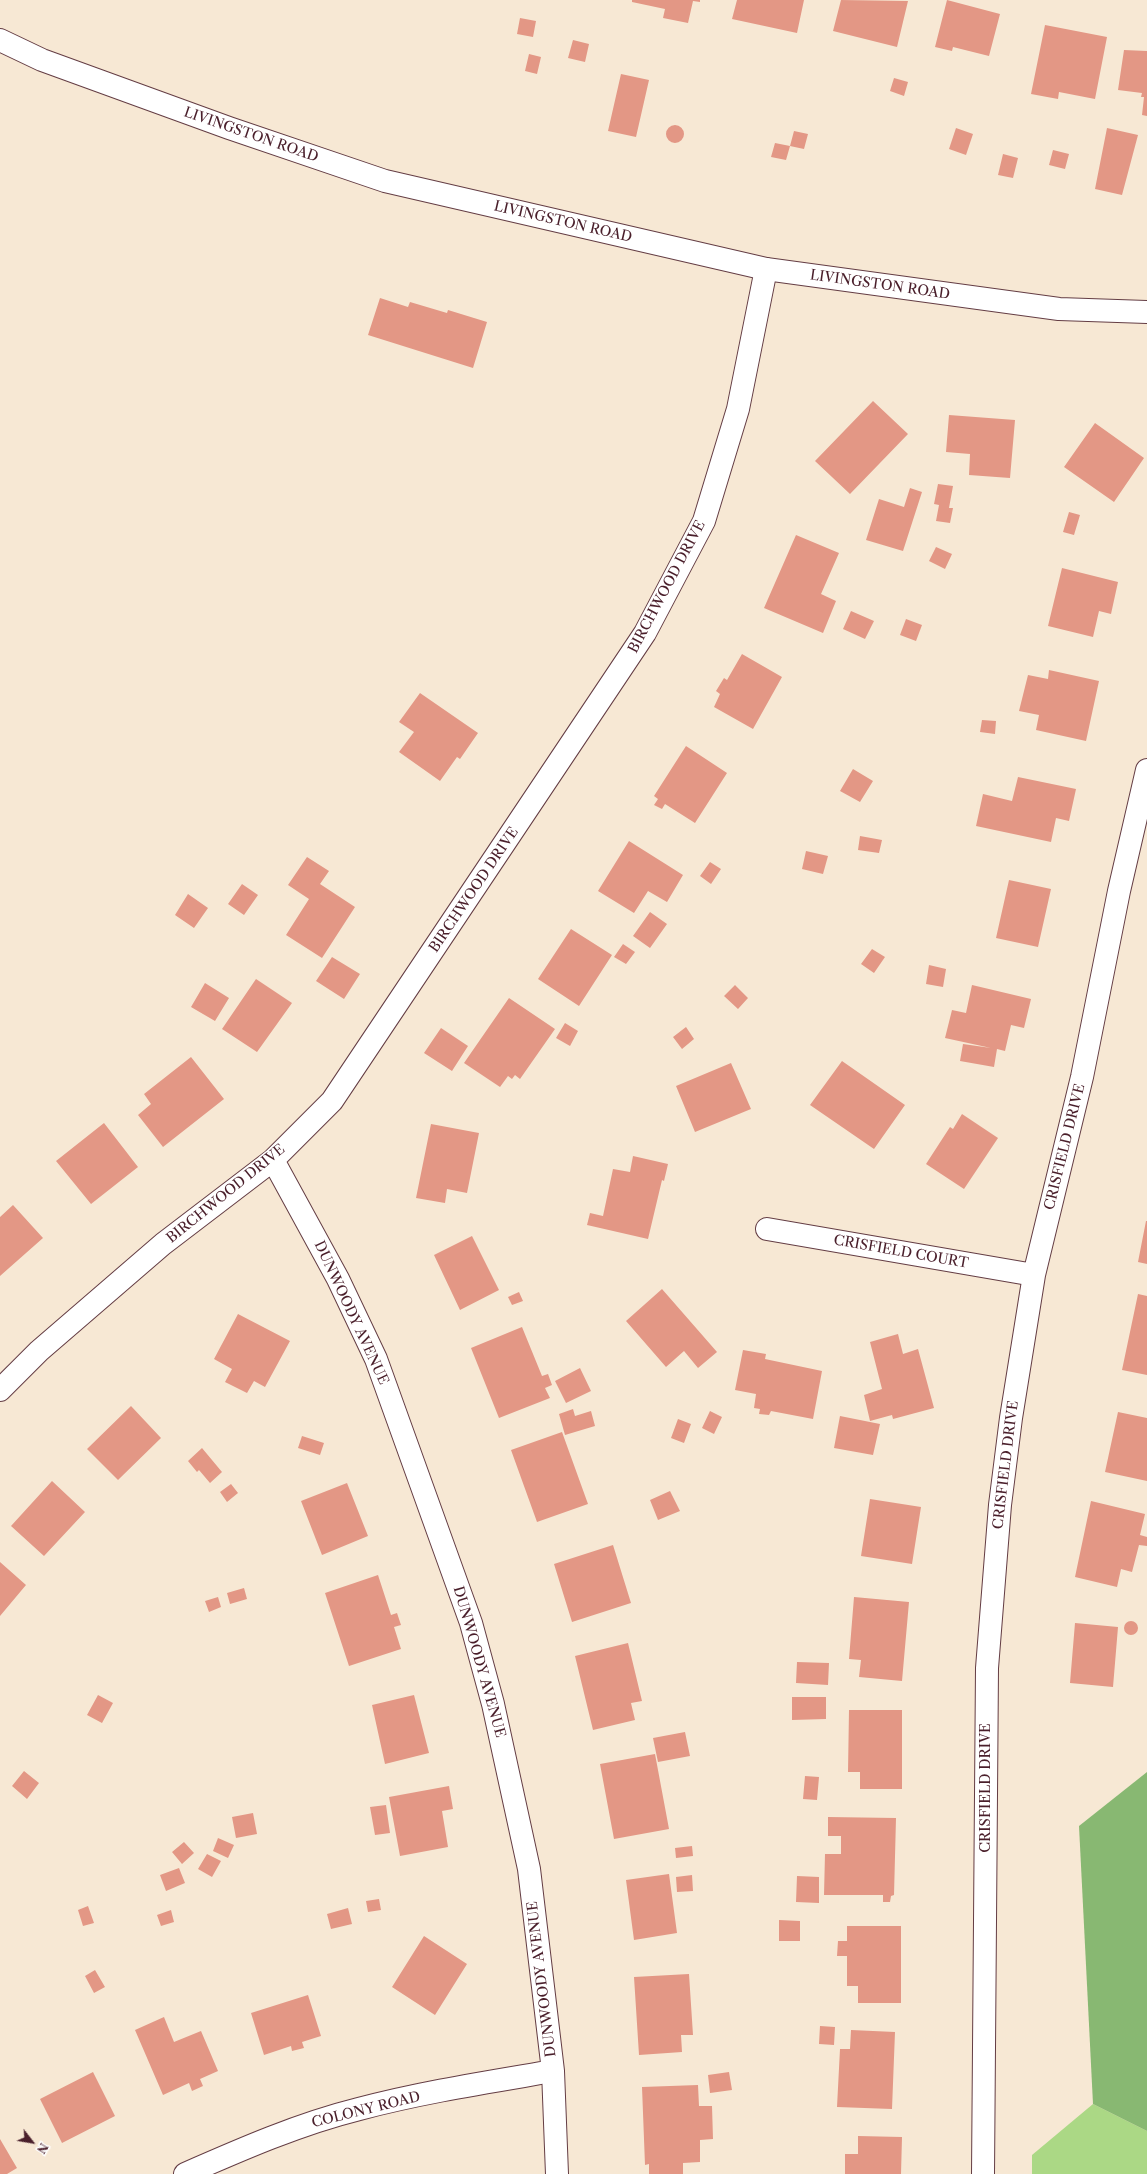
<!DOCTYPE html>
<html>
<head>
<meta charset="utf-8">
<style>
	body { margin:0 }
	#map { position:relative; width:1147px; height:2174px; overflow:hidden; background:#f7e8d4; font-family:"Libre Caslon Text",serif }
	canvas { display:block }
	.north { position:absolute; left:12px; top:2122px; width:40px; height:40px; -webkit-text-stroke:3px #fff; paint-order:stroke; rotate:121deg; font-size:11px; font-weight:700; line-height:16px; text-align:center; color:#4a1f2b }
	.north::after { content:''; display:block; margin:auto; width:14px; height:18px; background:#4a1f2b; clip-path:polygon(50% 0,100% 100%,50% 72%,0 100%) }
</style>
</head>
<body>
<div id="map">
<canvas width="1147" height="2174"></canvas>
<div class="north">N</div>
</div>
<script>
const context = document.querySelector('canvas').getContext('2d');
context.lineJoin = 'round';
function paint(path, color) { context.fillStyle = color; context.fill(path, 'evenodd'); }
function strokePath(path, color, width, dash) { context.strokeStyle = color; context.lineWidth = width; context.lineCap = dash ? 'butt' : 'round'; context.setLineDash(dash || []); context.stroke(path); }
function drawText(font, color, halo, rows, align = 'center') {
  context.font = font + ' "Libre Caslon Text",serif'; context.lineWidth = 3; context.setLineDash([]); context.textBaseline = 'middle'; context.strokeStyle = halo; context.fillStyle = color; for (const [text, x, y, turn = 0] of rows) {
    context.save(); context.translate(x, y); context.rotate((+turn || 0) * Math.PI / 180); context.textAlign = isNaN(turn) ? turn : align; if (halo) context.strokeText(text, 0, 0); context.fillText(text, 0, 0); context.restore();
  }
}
const green = new Path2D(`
	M1093,2104L1147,2131V2174H1032V2155Z`);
const forest = new Path2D(`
	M1147,1772V2131L1093,2104L1079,1826Z`);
const building = new Path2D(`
	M632,0H700V2L693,1L688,23L663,18L665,9L632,2Z
	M737,0H804L797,33L732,19Z
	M841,0L908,1L897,47L833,31Z
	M947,0L1000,14L989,56L953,47L952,51L935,47Z
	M520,18L536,21L533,37L517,34Z
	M1045,25L1107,37L1095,99L1059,92L1058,99L1031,94Z
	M573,40L589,44L585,62L568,58Z
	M1124,50L1147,51V116L1142,115L1144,97H1141L1142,93L1118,90Z
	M529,54L541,57L537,74L525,71Z
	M621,74L649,80L636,137L608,131Z
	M894,78L908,82L904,96L890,91Z
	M666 134a9 9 0 1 1 18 0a9 9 0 1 1-18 0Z
	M956,128L973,134L966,155L949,149Z
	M1107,128L1138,135L1122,195L1095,189Z
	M794,131L808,134L804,149L790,146Z
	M775,143L790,146L786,160L771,157Z
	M1053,150L1069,154L1065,169L1049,165Z
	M1003,154L1018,158L1013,178L998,175Z
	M380,298L408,307L410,302L447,313L448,310L487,322L473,368L368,335Z
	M873,401L908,434L850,494L815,461Z
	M949,415L1015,420L1010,478L969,475L970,454L946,452Z
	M1095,423L1144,458L1114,502L1064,467Z
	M938,484L953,486L949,508H953L950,523L936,521L939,505L934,504Z
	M910,488L922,492L903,551L866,540L879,499L904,507Z
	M1069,512L1080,515L1074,535L1063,532Z
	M796,535L839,553L821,594L836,601L823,633L764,608Z
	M936,547L952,554L945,569L929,561Z
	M1062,568L1118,582L1111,614L1099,611L1093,637L1048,626Z
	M851,611L874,621L865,639L843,629Z
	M906,619L922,625L916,641L900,635Z
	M742,654L782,677L753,729L714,707L720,694L716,691L724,678L727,680Z
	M1049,670L1099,681L1086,741L1036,730L1039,715L1019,711L1028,675L1048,679Z
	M420,693L478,733L460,759L457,757L440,781L399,752L414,732L399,722Z
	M982,720L996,721L995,734L980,732Z
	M686,746L727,773L695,823L665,804L662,809L654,805L658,799L654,796Z
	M853,769L873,781L860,802L840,791Z
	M1018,777L1076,789L1069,821L1056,818L1051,842L976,826L983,794L1012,801Z
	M860,836L882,840L879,853L858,850Z
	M629,841L683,875L667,902L648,891L634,913L598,891Z
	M806,851L828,856L823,874L802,869Z
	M307,857L329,871L320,884L355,907L322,958L286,935L309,899L288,885Z
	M710,862L721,869L711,884L700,876Z
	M1009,880L1051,889L1038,947L996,938Z
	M242,884L258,895L244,915L228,904Z
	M188,894L208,908L194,928L175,915Z
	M650,912L667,924L650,948L633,936Z
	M571,929L612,955L579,1006L538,979Z
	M623,944L635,952L626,964L614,957Z
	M872,949L885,957L874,973L861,964Z
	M332,957L360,974L344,999L316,981Z
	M929,965L946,969L943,987L926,984Z
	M256,979L292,1003L257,1052L222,1029Z
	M205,983L229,998L215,1021L191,1007Z
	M735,985L748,998L738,1009L724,996Z
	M972,985L1031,999L1024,1028L1011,1025L1005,1051L997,1049L994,1067L960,1061L963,1044L991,1048L945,1038L952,1010L966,1013Z
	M509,998L555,1029L520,1079L515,1075L512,1079L508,1076L500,1087L464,1063Z
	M565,1023L578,1031L570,1046L556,1038Z
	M686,1027L694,1039L682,1049L673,1037Z
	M441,1028L468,1046L452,1071L424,1053Z
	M191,1057L224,1099L163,1147L138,1115L151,1104L144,1094Z
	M842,1061L905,1105L874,1149L810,1105Z
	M731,1063L751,1109L695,1132L676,1086Z
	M962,1114L998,1138L964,1189L926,1164L950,1127L953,1129Z
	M104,1123L138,1167L91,1204L56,1161Z
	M431,1124L479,1133L467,1193L447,1189L445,1203L416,1198Z
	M633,1156L668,1164L664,1181L662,1180L648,1239L587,1225L590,1213L603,1216L613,1169L630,1172Z
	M13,1205L43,1238L0,1276V1217Z
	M1146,1221H1147V1264L1138,1262Z
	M472,1236L499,1290L460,1310L434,1255Z
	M662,1289L717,1352L698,1368L684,1351L666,1367L626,1321Z
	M519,1292L523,1301L512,1305L508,1297Z
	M1138,1294L1147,1296V1375L1122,1370Z
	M238,1314L290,1341L265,1387L254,1381L247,1393L225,1382L232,1369L214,1359Z
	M522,1327L542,1376L548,1374L552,1385L545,1388L550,1398L499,1418L471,1348Z
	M898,1334L903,1354L918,1349L934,1408L893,1419L892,1415L870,1421L864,1395L882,1389L870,1342Z
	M743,1350L766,1354L765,1359L822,1371L813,1419L771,1411L769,1415L759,1414L760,1409L754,1408L756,1394L735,1390Z
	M580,1368L591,1391L566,1403L555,1381Z
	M131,1406L161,1438L118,1480L87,1449Z
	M573,1409L575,1416L591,1411L595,1426L565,1435L559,1414Z
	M710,1411L722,1417L714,1434L702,1428Z
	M1118,1412L1147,1418V1481L1105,1472Z
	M840,1416L880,1424L873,1455L834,1448Z
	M678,1419L691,1424L684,1443L671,1438Z
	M562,1432L588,1504L537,1522L511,1450Z
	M302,1436L324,1443L320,1455L298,1448Z
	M202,1448L222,1472L210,1483L199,1470L197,1472L188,1461Z
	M52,1481L85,1512L44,1556L11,1526Z
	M347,1483L368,1536L322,1555L301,1501Z
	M231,1484L238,1493L227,1502L220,1492Z
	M670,1491L680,1511L658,1520L650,1500Z
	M870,1499L921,1507L912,1564L861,1556Z
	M1091,1501L1145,1514L1140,1535L1147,1537V1546L1139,1545L1132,1572L1121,1569L1117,1587L1075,1577Z
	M613,1545L631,1603L572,1622L554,1564Z
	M0,1562L26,1585L0,1616Z
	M378,1575L391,1615L397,1613L401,1625L394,1627L401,1649L349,1666L325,1593Z
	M244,1588L247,1599L230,1604L227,1593Z
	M218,1597L221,1607L209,1612L205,1601Z
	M854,1597L909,1602L902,1681L859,1677L861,1660L849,1659Z
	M1124 1628a7 7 0 1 1 14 0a7 7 0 1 1-14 0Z
	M1075,1623L1118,1627L1113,1687L1070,1683Z
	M628,1643L642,1701L631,1703L635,1720L593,1730L575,1656Z
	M797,1662L829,1663L828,1685L796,1683Z
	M98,1695L113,1703L102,1723L87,1715Z
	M414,1695L429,1753L385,1764L372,1705Z
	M792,1697H826V1719L792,1720Z
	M849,1710H902V1789H860V1772H848Z
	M685,1732L690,1756L658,1762L653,1738Z
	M655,1754L669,1829L614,1839L600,1764Z
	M24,1771L39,1783L27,1799L12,1786Z
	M805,1776L819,1777L817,1800L803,1799Z
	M449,1786L453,1809L442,1811L448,1847L400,1856L389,1797Z
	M386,1805L390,1833L375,1835L370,1807Z
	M253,1813L257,1834L236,1838L232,1817Z
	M828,1817L896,1818L894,1895L891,1896L890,1902H883V1895H824L825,1854H841V1836H828Z
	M218,1838L234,1845L228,1858L213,1851Z
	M184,1842L194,1853L182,1864L172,1852Z
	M692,1846L693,1856L676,1858L675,1848Z
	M207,1854L221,1861L212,1877L198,1869Z
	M179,1868L185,1883L166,1891L160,1875Z
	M669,1874L677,1933L634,1940L626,1880Z
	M692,1875L693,1891L677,1892L676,1877Z
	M797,1876L819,1877V1903L796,1902Z
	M379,1899L381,1910L368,1912L366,1901Z
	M88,1906L94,1923L83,1926L78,1910Z
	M348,1908L352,1924L331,1929L327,1914Z
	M171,1910L174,1922L161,1926L157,1915Z
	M779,1920L800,1921V1941H779Z
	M847,1926H901V2003H858V1986H847V1956H837L838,1941H847Z
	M424,1936L467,1964L435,2015L392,1987Z
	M95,1970L105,1987L94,1993L85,1976Z
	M689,1974L693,2035H681L682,2052L639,2055L634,1977Z
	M308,1995L321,2036L302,2042L304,2048L292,2051L291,2046L264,2055L251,2013Z
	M164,2017L174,2042L201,2031L218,2071L200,2079L203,2086L192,2091L189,2083L163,2095L135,2030Z
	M820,2026L835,2027L834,2045L819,2044Z
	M851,2030L895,2032L892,2109L837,2107L840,2049H850Z
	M93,2072L115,2116L62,2143L40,2099Z
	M729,2072L732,2090L710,2093L708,2075Z
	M698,2085L699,2106H712L713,2139L700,2140V2162L683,2163V2174H649V2164L645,2165L642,2087Z
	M858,2136L902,2137L901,2174H845V2154H858Z
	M0,2139L17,2168L7,2174H0Z`);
const minor = new Path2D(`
	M273,1160L338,1279L376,1359L471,1623L493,1704L529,1869L553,2071L557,2174
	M767,1229L1034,1275
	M0,1390L39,1351L163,1244L273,1160L332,1101L645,633L704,521L738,409L766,269
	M185,2174C242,2149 299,2124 359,2109C423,2092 489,2082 553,2071
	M983,2174L987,1668L1000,1505L1011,1418L1034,1275L1082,1077L1119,891L1147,770`);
const secondary = new Path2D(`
	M0,40L42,60L229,128L385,181L766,269L1059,309L1147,312`);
const streetNames = [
	["LIVINGSTON ROAD",251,135,19],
	["LIVINGSTON ROAD",563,222,13],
	["LIVINGSTON ROAD",880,285,8],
	["BIRCHWOOD DRIVE",667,587,-62],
	["BIRCHWOOD DRIVE",474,890,-56],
	["CRISFIELD DRIVE",1065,1147,-76],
	["BIRCHWOOD DRIVE",226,1194,-39],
	["CRISFIELD COURT",901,1252,10],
	["DUNWOODY AVENUE",351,1313,65],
	["CRISFIELD DRIVE",1006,1465,-83],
	["DUNWOODY AVENUE",479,1662,74],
	["CRISFIELD DRIVE",986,1788,-90],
	["DUNWOODY AVENUE",542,1979,-97],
	["COLONY ROAD",366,2110,-14]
];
paint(green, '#abd885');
paint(forest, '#88b872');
paint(building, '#e39785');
strokePath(minor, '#643d44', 24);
strokePath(secondary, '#643d44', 24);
strokePath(minor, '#fff', 22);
strokePath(secondary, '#fff', 22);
drawText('14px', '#4a1f2b', '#fff', streetNames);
</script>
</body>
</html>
